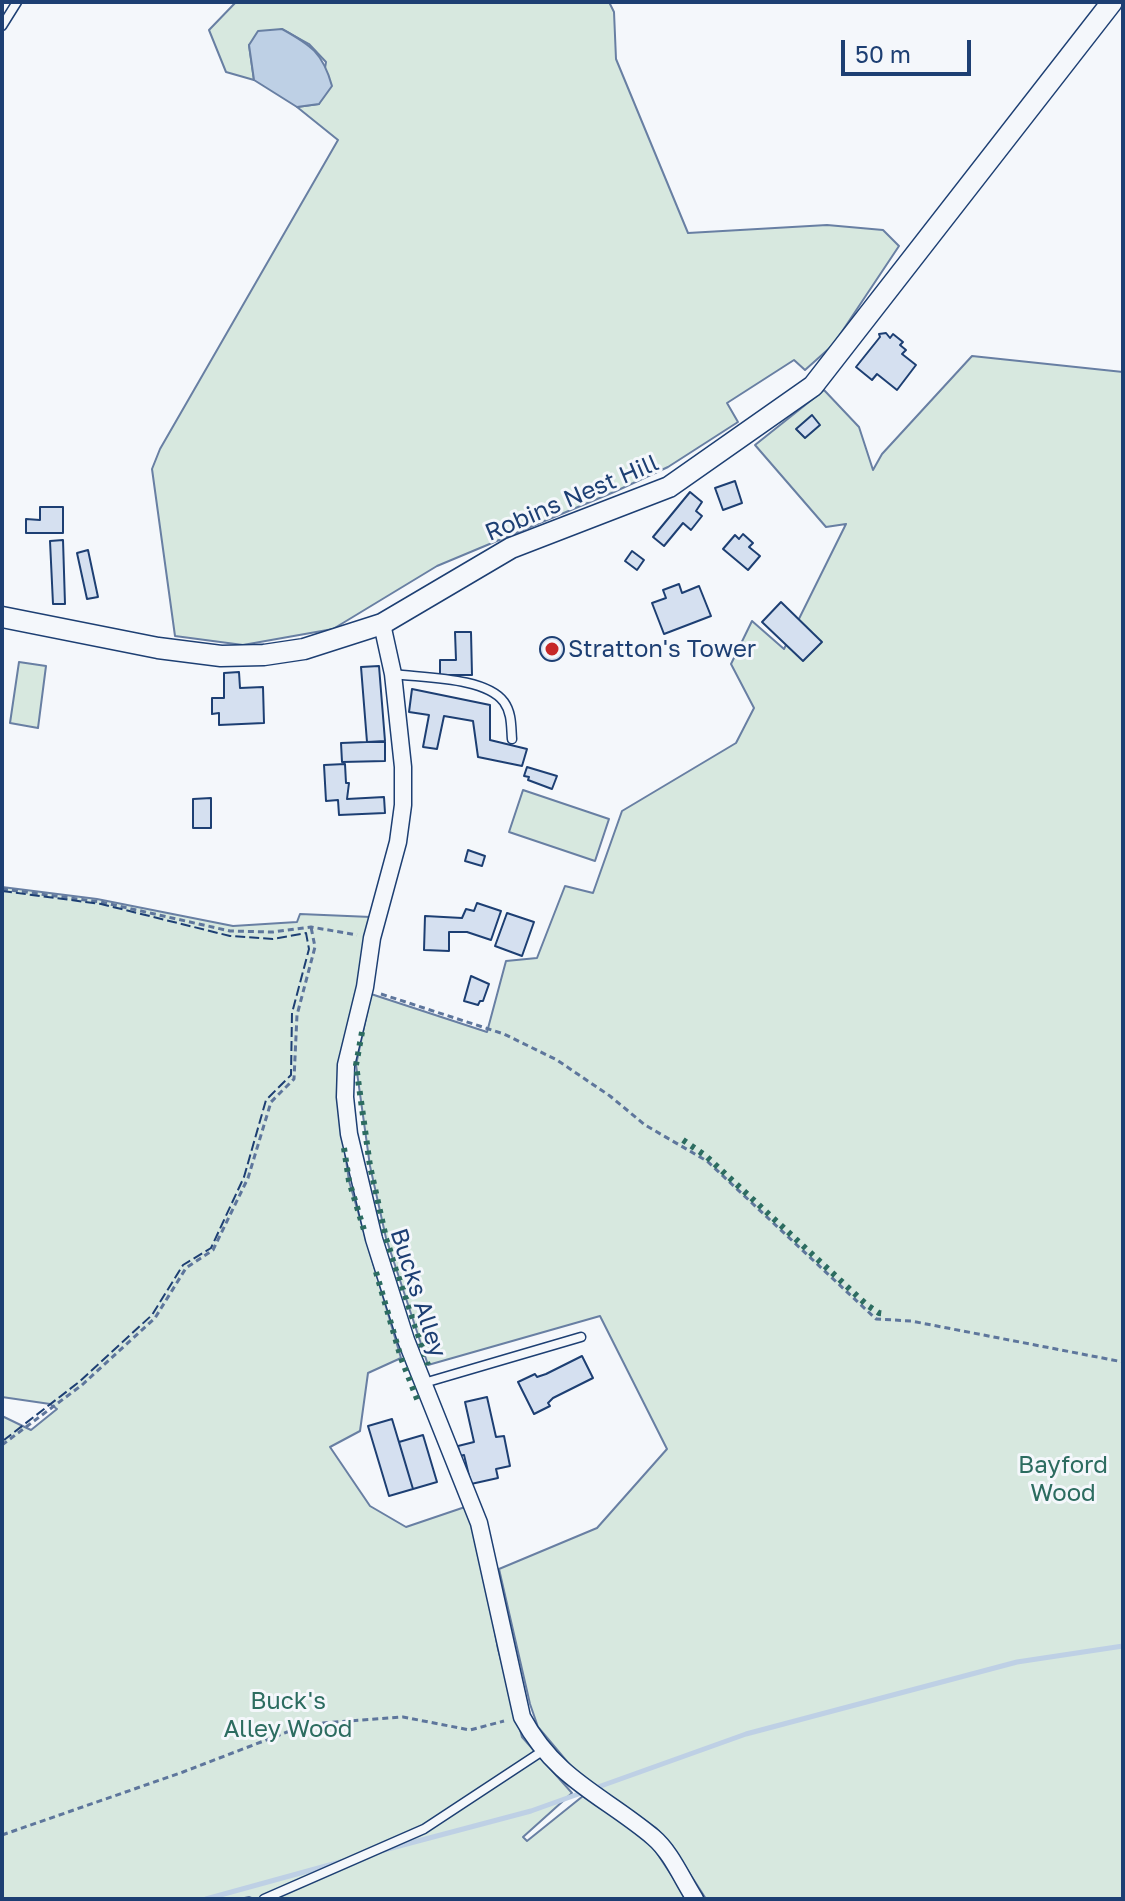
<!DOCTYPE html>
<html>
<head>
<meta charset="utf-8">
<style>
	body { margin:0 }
	#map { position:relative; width:1125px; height:1901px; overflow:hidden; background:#f4f7fb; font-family:"Golos Text",sans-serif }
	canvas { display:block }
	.frame { position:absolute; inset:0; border:4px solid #1d3f73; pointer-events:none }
	.scale { position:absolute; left:841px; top:40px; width:130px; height:36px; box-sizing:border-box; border:4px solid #1d3f73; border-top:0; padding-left:10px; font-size:24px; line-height:28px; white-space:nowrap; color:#1d3f73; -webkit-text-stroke:6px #f4f7fb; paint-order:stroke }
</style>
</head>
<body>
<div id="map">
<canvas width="1125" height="1901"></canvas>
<div class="frame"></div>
<div class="scale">50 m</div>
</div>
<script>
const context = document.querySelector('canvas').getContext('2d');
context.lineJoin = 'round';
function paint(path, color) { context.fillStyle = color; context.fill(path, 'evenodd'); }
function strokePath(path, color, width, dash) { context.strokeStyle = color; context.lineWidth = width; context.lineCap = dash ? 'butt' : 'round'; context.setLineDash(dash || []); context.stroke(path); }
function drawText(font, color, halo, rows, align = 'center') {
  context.font = font + ' "Golos Text",sans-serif'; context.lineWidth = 6; context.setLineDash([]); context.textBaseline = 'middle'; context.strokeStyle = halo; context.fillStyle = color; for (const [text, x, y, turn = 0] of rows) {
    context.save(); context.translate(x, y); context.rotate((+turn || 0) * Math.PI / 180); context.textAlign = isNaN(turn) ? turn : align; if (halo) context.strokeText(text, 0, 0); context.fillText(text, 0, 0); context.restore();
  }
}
const green = new Path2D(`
	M236,2H609L614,12L616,59L688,233L827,225L883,230L899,246L833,345L805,370L794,360L727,403L738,422L668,467L614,492L437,566L333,629L243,645L175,636L152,469L160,449L338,140L297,107L319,104L326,62L309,44L282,29L249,45L254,80L226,72L209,30Z
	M972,356L1123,372V1899H706L671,1844L656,1828L575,1771L538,1727L530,1704L499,1569L597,1528L667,1449L600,1316L428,1365L386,1238L370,1166L356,1065L371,994L487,1032L506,961L537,958L565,886L593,893L622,811L736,743L754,708L731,664L752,621L784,649L846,524L826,527L755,445L824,390L859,427L873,470L882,454Z
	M19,662L46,666L38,728L10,723Z
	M523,790L609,819L595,861L509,832Z
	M2,887L97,899L233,926L297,922L300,914L371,917L340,1117L349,1181L401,1358L368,1373L360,1431L330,1447L370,1506L406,1527L465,1507L478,1538L498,1649L522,1737L572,1793L523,1837L527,1841L583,1796L649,1841L687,1899H254L249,1897L240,1899H2V1416L31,1430L57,1409L50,1404L2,1397Z`);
const water = new Path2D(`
	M282,29C311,45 323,53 332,86L319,104L297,107L254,80L249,45L258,31Z`);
const stream = new Path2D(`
	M384,1850L531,1811L746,1734L1017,1662L1123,1646
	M206,1899L344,1861`);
const building = new Path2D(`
	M886,333L890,338L893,334L903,342L900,345L906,350L902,354L916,365L897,390L877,374L872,380L856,367L880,337L879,334Z
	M812,415L820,425L805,438L796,429Z
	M735,481L742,503L723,510L715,488Z
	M690,492L702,502L696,511L702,516L691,530L683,523L664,546L653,537Z
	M40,507H63V533H26V519L40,520Z
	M743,534L753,543L749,547L760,556L748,570L723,549L735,535L739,539Z
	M63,540L65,604H53L50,541Z
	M88,550L98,597L87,599L77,553Z
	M632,551L644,560L637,570L625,561Z
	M679,584L682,593L699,586L711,616L664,634L652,603L666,598L663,590Z
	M781,602L822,642L803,661L762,622Z
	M455,632H471L472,675H440V660H456Z
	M540 649a12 12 0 1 1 24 0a12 12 0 1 1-24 0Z
	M379,666L385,741L367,742L361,667Z
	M239,672L240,688L263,687L264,723L219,725V713L212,714V698H224V673Z
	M412,689L490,705V740L527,749L522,766L478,757L473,721L444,716L437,749L423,747L429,715L409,712Z
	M367,742H385V761L342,762L341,743Z
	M345,764L346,783H349L347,799L384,797L385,813L339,815L338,800L326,801L324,765Z
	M527,767L557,776L552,789L528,780L529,777L524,776Z
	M211,798V828H193V799Z
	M468,850L485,856L482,866L465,861Z
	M477,903L501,911L491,940L467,932H449V951L424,950L425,916L462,918L466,909L474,911Z
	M507,913L534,922L522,956L495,946Z
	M471,976L489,984L483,1001H480L478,1005L464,1001Z
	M582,1356L593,1378L553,1398L548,1403L550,1406L534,1414L518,1382L535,1374L537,1377L546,1374Z
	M487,1397L496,1437L504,1436L510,1466L496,1469L498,1478L471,1484L464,1455L460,1456L458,1446L474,1442L465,1402Z
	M392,1419L413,1489L389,1496L368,1426Z
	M423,1435L437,1482L413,1489L399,1442Z`);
const path = new Path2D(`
	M2,889L101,902L230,931L273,932L311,927L357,935
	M381,994L504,1034L557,1060L610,1096L645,1125L707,1161L876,1319L911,1321L1123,1362
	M2,1445L82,1385L155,1318L186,1268L213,1250L248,1178L271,1102L294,1079L297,1015L315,947L311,927
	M2,1835L183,1772L308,1724L403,1717L470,1730L504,1721`);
const service = new Path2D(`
	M2,26L17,2
	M394,674C423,678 486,677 504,702C512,713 511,727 512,739
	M424,1383L581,1337
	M264,1899L424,1829L544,1750`);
const minor = new Path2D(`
	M382,624L393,674L403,767V805L398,842L372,938L365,987L346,1065L345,1097L349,1134L374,1239L406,1340L479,1523L522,1717C556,1780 603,1795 653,1837C671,1852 682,1879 695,1899`);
const tertiary = new Path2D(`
	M2,617L158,648L221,656L264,655L304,649L382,624L511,548L669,487L813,386L1112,2`);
const hedge = new Path2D(`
	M362,1032L356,1065L370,1166L386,1238L428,1365
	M683,1140L706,1156L867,1305L879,1313L887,1314
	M344,1148L349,1181L364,1230
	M376,1272L401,1358L419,1404`);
const fence = new Path2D(`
	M2,891L101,904L230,936L273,939L306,933L309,949L292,1013L291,1075L266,1100L244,1177L211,1248L183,1265L152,1315L79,1382L4,1440`);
const markers = [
	[552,649,8,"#c62828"]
];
const streetNames = [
	["Robins Nest Hill",572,498,-23],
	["Bucks Alley",418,1293,72]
];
const poiNames = [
	["Stratton's Tower",568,649]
];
const parkNames = [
	["Bayford",1063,1465],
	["Wood",1063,1493],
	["Buck's",288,1701],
	["Alley Wood",288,1729]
];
paint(green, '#d7e8df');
strokePath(green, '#687fa3', 2);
paint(water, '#bed0e5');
strokePath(water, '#687fa3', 2);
strokePath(stream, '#bed0e5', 5);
paint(building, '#d5e0f0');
strokePath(building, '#1d3f73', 2);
strokePath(service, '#1d3f73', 11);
strokePath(minor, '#1d3f73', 19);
strokePath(tertiary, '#1d3f73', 23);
strokePath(path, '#5e769c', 3, [6, 4]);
strokePath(service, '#f4f7fb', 8);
strokePath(minor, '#f4f7fb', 16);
strokePath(tertiary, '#f4f7fb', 20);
strokePath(hedge, '#2c6c60', 6, [4, 6]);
strokePath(fence, '#1d3f73', 2, [10, 4]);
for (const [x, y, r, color] of markers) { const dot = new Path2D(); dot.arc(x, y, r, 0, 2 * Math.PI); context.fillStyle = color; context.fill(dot); strokePath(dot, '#f4f7fb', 3); }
drawText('24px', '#1d3f73', '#f4f7fb', streetNames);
drawText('24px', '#1d3f73', '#f4f7fb', poiNames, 'left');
drawText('24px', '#2c6c60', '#f4f7fb', parkNames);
</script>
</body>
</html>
